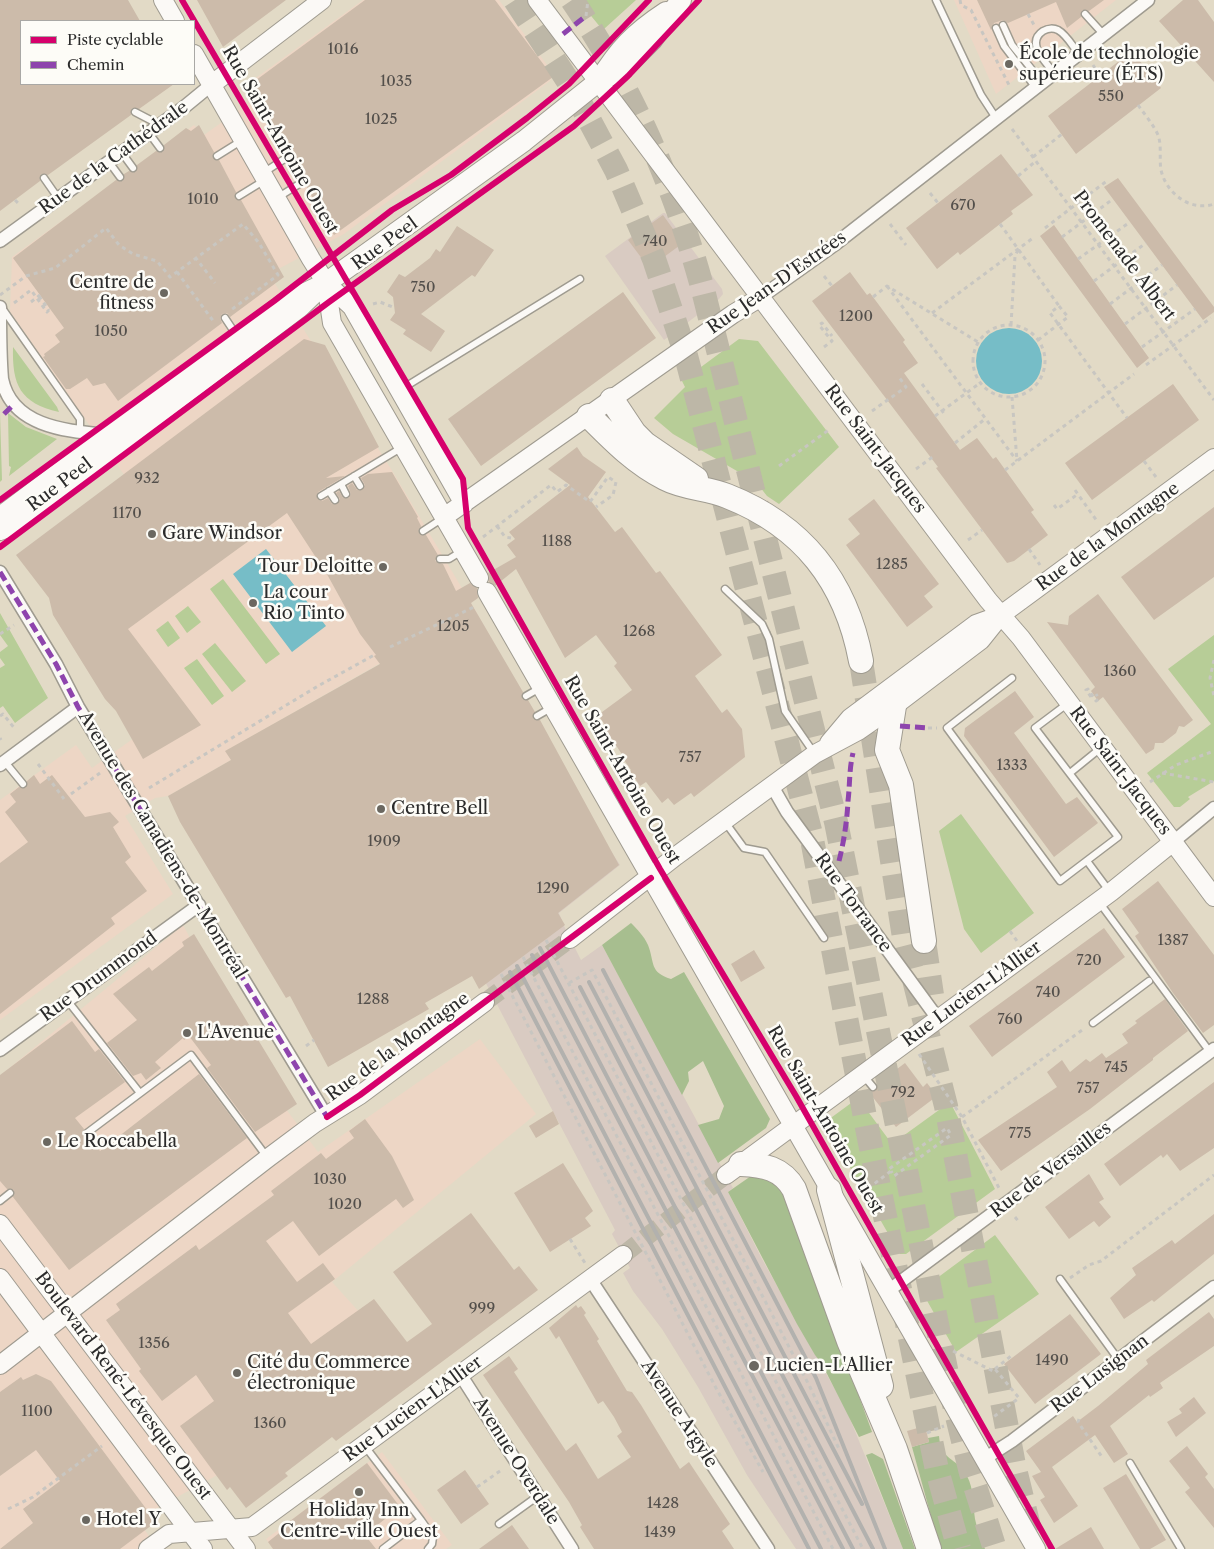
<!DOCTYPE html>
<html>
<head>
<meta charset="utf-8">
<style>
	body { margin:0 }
	#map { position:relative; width:1214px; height:1549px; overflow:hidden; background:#e2dac6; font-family:"Libre Caslon Text",serif }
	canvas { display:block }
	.legend { position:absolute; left:20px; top:20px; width:175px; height:65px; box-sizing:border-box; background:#fdfcf7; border:1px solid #a9a8a5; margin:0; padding:6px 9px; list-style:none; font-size:15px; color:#2b2b2b }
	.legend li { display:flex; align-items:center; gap:10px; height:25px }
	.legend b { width:25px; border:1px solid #a9a8a5 }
</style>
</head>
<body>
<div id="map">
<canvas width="1214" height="1549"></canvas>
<ul class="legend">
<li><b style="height:6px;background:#d6006c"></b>Piste cyclable</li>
<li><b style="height:6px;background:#8e44ad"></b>Chemin</li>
</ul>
</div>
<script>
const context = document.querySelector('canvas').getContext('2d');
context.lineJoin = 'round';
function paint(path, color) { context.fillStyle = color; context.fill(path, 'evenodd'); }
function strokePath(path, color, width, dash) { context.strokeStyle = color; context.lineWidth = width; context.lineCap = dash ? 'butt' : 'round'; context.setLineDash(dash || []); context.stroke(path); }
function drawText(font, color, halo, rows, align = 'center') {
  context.font = font + ' "Libre Caslon Text",serif'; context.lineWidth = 5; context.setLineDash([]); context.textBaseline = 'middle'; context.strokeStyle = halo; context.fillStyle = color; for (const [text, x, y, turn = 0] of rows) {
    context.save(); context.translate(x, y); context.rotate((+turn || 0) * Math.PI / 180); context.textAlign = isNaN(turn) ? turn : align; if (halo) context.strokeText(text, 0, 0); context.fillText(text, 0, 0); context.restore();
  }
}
const built = new Path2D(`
	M363,0H499L553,73L550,81L344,234L269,274L391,469L478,615L412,645L226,751L231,760L168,796L155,798L125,816L173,894L0,1020V800L76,745L92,768L134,738L23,555L125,476L10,312L12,257L194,125L204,135L256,98L249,83Z
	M954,0H1116L996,94Z
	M183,925L274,1093L318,1152L480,1039L536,1114L332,1282L411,1369L137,1519L158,1549H0V1076Z
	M382,1452L452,1545L446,1549H273L266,1539Z`);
const industrial = new Path2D(`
	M663,213H665L722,289L723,294L719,299L664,340L605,256Z
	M603,839L620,865L559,913L564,926L581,960L602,945L733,1188L728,1192L762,1259L846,1409L903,1549H796L747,1475L698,1387L662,1329L633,1291L623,1273L630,1268L612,1234L615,1230L480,972Z`);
const green = new Path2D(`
	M578,0H636L604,29L601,28Z
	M739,339L758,341L839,447L779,504L767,496L756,482L673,434L654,418L685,387L682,381Z
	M13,347L57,407L59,412C20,403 12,385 13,347Z
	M0,413L2,480L0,482Z
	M8,413L26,427L57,439L9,476L11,467L9,466Z
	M223,579L280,654L266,664L210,589Z
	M188,606L201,622L187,633L175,616Z
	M0,613L48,698L15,723L3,706L0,708V668L5,665L0,658V652L8,646L0,635Z
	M168,621L180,638L168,647L156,630Z
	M1214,635V781L1188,797L1190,799L1180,807H1174L1147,773L1211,724L1168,669Z
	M215,643L246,681L232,692L202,654Z
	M197,659L224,696L212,705L184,668Z
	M961,814L1034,913L981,953L964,929L939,831Z
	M858,1098L892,1144L950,1102L995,1189L906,1254H900L826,1126L828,1120Z
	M995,1235L1039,1294L956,1352L921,1290Z`);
const forest = new Path2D(`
	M631,923C637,929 644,936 648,945C655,963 649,972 671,979L684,972L770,1119L766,1128L718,1163L698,1125L719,1119L724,1106L703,1061L688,1072L689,1081L682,1095L602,945Z
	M764,1174L785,1193L872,1432L859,1437L822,1364L815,1355L797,1324L728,1192L751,1176Z
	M939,1436C941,1462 956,1456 967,1476C974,1489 973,1505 975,1519C977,1529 981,1539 985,1549H940L912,1447L929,1442L928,1438Z
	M872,1453L883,1459L915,1549H903L866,1455Z`);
const water = new Path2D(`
	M976 361a33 33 0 1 1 66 0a33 33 0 1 1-66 0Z
	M266,549L326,626L292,652L233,574Z`);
const building = new Path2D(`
	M0,0H128L140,21H21V84H174L139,109L132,108L131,115L48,175L41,174L40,181L0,211Z
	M197,0H286L223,47Z
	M365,0H495L553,77L334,235L306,186L308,179L301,177L292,160L293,154L287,152L248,86Z
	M977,0H1104L1089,11L1082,10L1081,17L1067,28L1056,2L1008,23L1003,20L994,23L991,30Z
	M1183,0H1198L1214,22V82L1159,21Z
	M1132,51L1161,88L1076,154L1048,116Z
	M199,125L214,152L213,158L219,160L236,192L235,198L241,200L284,277L230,317L227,313L222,314L220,318L222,323L118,401L105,383L93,386L87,378L70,389H66L43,357L45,356L44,354L60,342L55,335L64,328L13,258L116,180L123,181L124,174L129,171L136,172L137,165L156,151L163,152L164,145L186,128L191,131Z
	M1001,154L1033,195L1011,211L1013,214L1000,224L960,255L958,252L937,269L906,228Z
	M1118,178L1214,307V312L1203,320L1104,187Z
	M663,215L683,243L649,268L628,240Z
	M1054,225L1149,358L1137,368L1040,236Z
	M457,226L494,250L475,277L472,275L421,314L445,331L431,352L403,334L406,330L390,320L395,313L393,297L387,292L399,274L405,277L430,258L436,249L440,252Z
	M850,272L867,295L870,293L905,340L903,342L918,363L904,373L960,450L977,438L993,459L996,457L1034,510L1031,512L1048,535L1014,561L1007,563L936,468L938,467L812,301Z
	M623,292L656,338L481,466L448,419Z
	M304,339L325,345L379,447L326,478L345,476L318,492L317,498L322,501L328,498L332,504H337L340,499L336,493L339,491L343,498H349L351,494L348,486L352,483L357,490H362L365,485L361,478L368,474L392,472L418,517L417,518L421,526L419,533L426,535L438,555L435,561L443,564L456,591L470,583L477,588L478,598L471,603L523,692L522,699L528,700L535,712L533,719L540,720L619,865L558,913L565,925L479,989L472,976L425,1003L429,1009L328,1067L290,996L286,998L180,822L168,796L231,760L225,751L380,664L374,656L376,655L360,634L328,576L287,513L128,629L201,725L143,759L116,711L105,699L53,615L49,598L16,555Z
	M1173,384L1199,420L1092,500L1065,463Z
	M577,447L583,456L606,472L588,497L615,532L622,527L656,573L660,571L722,655L695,676L722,713L727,709L742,729L745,757L694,797L691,793L674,805L668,798L662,803L646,782L640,786L630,771L631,770L622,757L623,756L606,730L608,729L598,715L632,690L614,666L617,663L596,635L565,658L516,569L495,586L489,582L488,573L516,557L507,545L515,539L509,532L570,485L548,469Z
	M874,499L939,584L924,596L933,607L907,627L846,545L860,534L848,519Z
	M1214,507V577L1154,620L1121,577Z
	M1098,594L1193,720L1184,727L1179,726L1176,733L1163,743H1155L1154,749L1146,754L1103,697L1098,701L1091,691L1095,687L1047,622L1068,625L1069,616Z
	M1015,691L1034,717L1014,733L1066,804L1077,797L1098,823L1054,857L964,736L965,728Z
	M34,775L40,784L52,775L85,817L110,812L119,822L113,827L131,857L125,862L147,891L111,918L115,924L0,1014V863L28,842L5,812L16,802L10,794L19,787L26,788L27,781Z
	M1158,881L1214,955V1025L1203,1033L1173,993L1135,936L1139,933L1122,909Z
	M1104,928L1125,957L992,1057L969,1026Z
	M194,934L297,1104L255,1132L207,1068L211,1065L189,1036L184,1040L183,1038L155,1062L161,1068L146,1080L141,1073L133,1076L107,1043L137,1020L113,994L149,967L152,971L184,946L182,942Z
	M754,950L765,968L741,982L731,964Z
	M1165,999L1188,1031L1153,1058V1060L1090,1109L1001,1171L978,1140L1057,1087L1047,1072L1062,1060L1070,1072L1086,1059L1090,1062L1102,1053L1106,1058L1128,1043L1122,1034L1137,1023L1135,1021Z
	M72,1021L95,1052L99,1049L125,1082L75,1118L84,1129L83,1136L90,1137L100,1151L199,1074L247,1138L69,1270L13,1197L14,1190L7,1189L0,1181V1075Z
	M905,1063L923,1087L927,1083L937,1096L896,1127L868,1091H876L877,1084Z
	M1214,1082V1148L1180,1171L1167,1154L1163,1158L1161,1155L1120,1186L1104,1164Z
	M553,1111L559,1124L536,1138L529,1126Z
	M365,1119L392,1156L414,1200L403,1208L396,1199L319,1256L293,1221L266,1241L297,1282L323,1263L335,1279L288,1313L311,1344L374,1299L407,1342L432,1324L393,1272L471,1213L514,1270L519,1266L538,1290L336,1441L332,1437L285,1473L288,1476L246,1508L230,1487L227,1490L180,1426L214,1401L196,1375L162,1401L139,1371L141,1369L106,1320L120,1310L116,1304L196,1245L199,1250L274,1195L271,1191L321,1153L326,1159L354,1138L349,1131Z
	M563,1163L593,1211L585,1218L591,1226L550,1252L514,1193Z
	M1089,1174L1104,1199L1099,1202L1111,1217L1099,1227L1094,1221L1069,1239L1045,1207Z
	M1214,1214V1254L1154,1302L1152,1300L1124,1319L1110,1298L1136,1275L1132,1268L1172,1240L1175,1244Z
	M576,1305L578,1308L581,1306L586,1313L584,1315L599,1339L597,1341L627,1391L632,1392L641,1405L680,1469L689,1462L730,1524L722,1531L734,1549H594L580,1527L582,1525L569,1502L483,1375L509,1356L518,1369L514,1372L566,1451L576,1443L598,1479L631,1457L617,1436L622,1432L614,1417L603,1401L598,1404L559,1336L556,1339L549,1328Z
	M1209,1312L1214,1319V1346L1160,1383L1163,1388L1150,1397L1149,1395L1110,1426L1128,1454L1114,1463L1095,1435L1052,1467L1078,1506L1054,1523L1040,1500L1045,1497L1032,1476L1041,1472L1026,1451L1073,1416L1077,1422L1098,1406L1148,1364L1146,1360Z
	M1070,1314L1101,1354L1035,1404L1004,1364Z
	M36,1374L51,1381L156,1522L120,1549H0L33,1523L23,1509L60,1481L36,1450L0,1476V1392L21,1377L23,1380Z
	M1194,1397L1206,1413L1176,1437L1167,1422L1182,1413L1179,1409Z
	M925,1426L929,1442L912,1447L907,1431Z
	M1187,1446L1208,1474L1205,1477L1214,1489V1528L1185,1492L1190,1488L1169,1461Z
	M367,1463L400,1507L365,1535L376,1549H273L268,1542L288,1526L286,1524Z
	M465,1470L489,1504L461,1524L437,1490Z
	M1126,1474L1166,1540L1150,1549H1140L1103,1488Z
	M512,1525L529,1549H479Z
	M1091,1527L1104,1549H1055Z`);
const secondaryTunnel = new Path2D(`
	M485,1002L570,939
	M623,1255L726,1175`);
const highwayTunnel = new Path2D(`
	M515,0L570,84L616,170L654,259L685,352L811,834L869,1138L937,1470L959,1549
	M572,0C632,88 675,187 703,290L836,822L949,1384L971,1473L995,1549
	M861,661L905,944L946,1106L1014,1465L1033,1543
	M924,941L932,995`);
const path = new Path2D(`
	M960,0L961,5L971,10L1010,87
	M1028,14L1034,25
	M586,16L588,0
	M1093,65L1100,75
	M1138,105C1145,115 1153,124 1158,135C1162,146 1159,158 1161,170C1166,193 1190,212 1214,204
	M1012,129L1214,400
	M1033,157L1062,134
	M1018,176L1036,161
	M930,193L938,203
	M15,200L18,203
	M890,224L906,245
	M1000,224L1059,306
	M1045,228L1108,180
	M1062,237L1113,199
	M195,257L215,283
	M1078,259L1130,222
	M177,272L214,322
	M26,276L55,268L106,228L119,245L133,254L157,261L170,277L243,224L259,243L278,275L231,310
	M824,276L832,286
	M1094,281L1146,243
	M887,286L1017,461
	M39,296L49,310
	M873,297L887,286L978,342
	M14,303L31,290L47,312L49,310
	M373,304L380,302L395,308
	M1110,304L1162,265
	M932,313L1033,238
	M1125,324L1177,285
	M973 361a36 36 0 1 1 72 0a36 36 0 1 1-72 0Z
	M1011,325L1015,256L1018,250
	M1038,340L1068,317L1059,306L1050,313L1059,325L1127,418
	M824,347L832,341L819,325L822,323L832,336
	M1142,347L1195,309
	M1146,365L1211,318
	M922,384L946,416
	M1012,397L1017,461
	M872,411L906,387L899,377
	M935,416L980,383
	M955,443L985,419
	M1144,461L1156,477
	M779,466L830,429
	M916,469L934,456
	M1005,470L1134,374
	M1075,490L1097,521
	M1054,505L1057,509L1078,494
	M497,526L505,537L511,538
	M483,537L551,485L557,492L566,485L590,502L608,477L616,482L613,495L596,507
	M968,540L982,530
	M1029,549L1040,565
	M0,634L14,625
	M390,647L476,606
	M1214,660L1210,678L1214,696
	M1091,697L1086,690L1088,689L1096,701L1099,699L1096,694
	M0,716L3,714L15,729
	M928,728H937
	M0,738L1,740
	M38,764L64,799
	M1162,773L1214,782
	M1150,782L1176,765L1214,751
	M149,788L318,686L376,654
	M71,794L100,773
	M1010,931L1017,941
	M546,940L863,1549
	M523,957L833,1549
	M501,974L716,1388L763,1472
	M569,983L592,970L810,1387L840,1451
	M306,1046L314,1040
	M919,1054L962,1117L999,1188
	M962,1117L1085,1028
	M862,1193L891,1171L889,1169L947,1128L951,1135L894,1176L891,1171
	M1015,1217L1019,1222
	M570,1239L585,1263
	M1070,1278L1089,1265L1101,1261L1214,1175
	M953,1351L993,1371L995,1369L1019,1398L992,1418
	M995,1369L1011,1356L1012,1357
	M1079,1419L1078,1422L1102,1457
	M927,1433L944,1426
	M477,1487L503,1469
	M8,1509L33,1497L102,1446`);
const lane = new Path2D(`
	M936,0L981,95L996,118
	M1085,14L1104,35
	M1003,25L1012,45L1042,82
	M996,28L1004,46L1036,88
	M1054,73C1046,62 1025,43 1043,31C1048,28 1054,28 1058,30C1067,35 1073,47 1079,54
	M135,112L160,125
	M149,133L160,148
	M122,153L133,168
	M217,156L241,141
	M109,162L120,177
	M263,173L289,156
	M44,178L58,198
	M239,196L265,180
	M277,198L304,181
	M2,308L80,419V432
	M225,318L237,336
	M400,390L580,279
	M354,476L360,486
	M341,484L346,494
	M329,491L335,500
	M321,496L401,448
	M423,531L443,518
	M440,559H449L462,551
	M725,589L762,624L769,639L785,711L814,753
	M1012,678L947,728L1060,881L1118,837L1035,728L1067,704
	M526,696L540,688
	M537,716L551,708
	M5,762L23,784
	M1070,773L1102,747
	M725,822L744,848L765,852L824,938
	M1087,861L1110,892
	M1099,902L1210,1052
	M67,1000L140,1093
	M1093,1023L1149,981
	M863,1075L873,1087
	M87,1133L191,1055L267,1157
	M0,1201L10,1193
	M1060,1279L1118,1359
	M364,1445L421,1520L383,1549
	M1130,1463L1181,1549
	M421,1520L433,1537L432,1544L428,1549
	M499,1524L538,1496`);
const street = new Path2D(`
	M0,241L183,108L211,85
	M761,297L834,245L1148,0
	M0,307C0,330 0,356 2,379C12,428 69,431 108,435
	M0,572L56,664L78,707L327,1117
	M0,765L78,707
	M772,786L787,812L938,1019
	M1173,842L1214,808
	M0,1050L199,905
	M590,1279L768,1549
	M888,1291L1214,1049
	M460,1374L572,1549
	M984,1459L1012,1441L1214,1287`);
const secondary = new Path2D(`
	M163,0L175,21
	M537,0L988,600L1021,638L1214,897
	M194,54L311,259L326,283L352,307L464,504
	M211,85L322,0
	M326,283L332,323L479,578
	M0,516L286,301L318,286
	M444,517L733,314L761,297
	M0,531L8,528L300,308L326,283
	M487,592L1036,1549
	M829,743L850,718L976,624L1001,615
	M570,939L676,856L815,754L858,731L894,706L981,640L1001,615L1214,458
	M726,1175L1111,892L1173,842
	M0,1224L246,1549
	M0,1278L203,1549
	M0,1365L268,1158L315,1123L360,1095L485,1002
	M148,1549L169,1534L252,1527L623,1255`);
const primary = new Path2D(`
	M599,81C619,49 634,33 666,12
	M326,283L524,141L599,81L623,69L652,40L681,0`);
const highway = new Path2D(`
	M612,400L634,433L645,444L696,479
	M589,416C612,439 635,463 665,478C684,488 707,488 727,496C803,526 846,581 861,661
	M894,706L887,750L901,785L924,941
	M741,1164C764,1165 782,1168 794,1189L849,1341L895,1449L929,1549
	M829,1190L881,1386`);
const rail = new Path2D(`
	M540,948L853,1549
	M532,955L843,1549
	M517,966L821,1549
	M603,970L816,1378L885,1549
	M510,972L809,1549
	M589,982L862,1504
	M580,987L873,1549`);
const pathBridge = new Path2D(`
	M0,295L26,276
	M31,302L40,295`);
const quiet = new Path2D(`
	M563,34L586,16
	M4,414L14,404
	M0,572L56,664L78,707L327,1117
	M900,726L928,728
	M839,861C844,841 847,821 848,801C850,784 849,770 853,753`);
const cycleway = new Path2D(`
	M182,0L463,479L468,528L660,869L796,1096L1052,1549
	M0,500L274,301L392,210L451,175L527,118L569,84L649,0
	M0,547L329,302L574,126L628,76L699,0
	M327,1117L360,1095L651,878`);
const markers = [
	[1009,64,5,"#6b6861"],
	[164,293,5,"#6b6861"],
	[152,534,5,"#6b6861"],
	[383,567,5,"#6b6861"],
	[253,603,5,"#6b6861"],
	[381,809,5,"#6b6861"],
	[187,1033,5,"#6b6861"],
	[47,1142,5,"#6b6861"],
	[754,1366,6,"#6b6861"],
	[237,1373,5,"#6b6861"],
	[359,1492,5,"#6b6861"],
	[86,1520,5,"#6b6861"]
];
const numberNames = [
	["1016",343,50],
	["1035",396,82],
	["550",1111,97],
	["1025",381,120],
	["1010",203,200],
	["670",963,206],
	["740",655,242],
	["750",423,288],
	["1200",856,317],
	["1050",111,332],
	["932",147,479],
	["1170",127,514],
	["1188",557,542],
	["1285",892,565],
	["1205",453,627],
	["1268",639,632],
	["1360",1120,672],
	["757",690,758],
	["1333",1012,766],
	["1909",384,842],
	["1290",553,889],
	["1387",1173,941],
	["720",1089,961],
	["740",1048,993],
	["1288",373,1000],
	["760",1010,1020],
	["745",1116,1068],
	["757",1088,1089],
	["792",903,1093],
	["775",1020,1134],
	["1030",330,1180],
	["1020",345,1205],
	["999",482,1309],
	["1356",154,1344],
	["1490",1052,1361],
	["1100",37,1412],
	["1360",270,1424],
	["1428",663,1504],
	["1439",660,1533]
];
const poiNames = [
	["École de technologie",1019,54],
	["supérieure (ÉTS)",1019,75],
	["Centre de",154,283,"right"],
	["fitness",154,304,"right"],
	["Gare Windsor",162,534],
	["Tour Deloitte",373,567,"right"],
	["La cour",263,593],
	["Rio Tinto",263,614],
	["Centre Bell",391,809],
	["L'Avenue",197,1033],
	["Le Roccabella",57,1142],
	["Cité du Commerce",247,1363],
	["électronique",247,1384],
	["Lucien-L'Allier",765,1366],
	["Holiday Inn",359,1511,"center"],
	["Centre-ville Ouest",359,1532,"center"],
	["Hotel Y",96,1520]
];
const streetNames = [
	["Rue Saint-Antoine Ouest",280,140,60],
	["Rue de la Cathédrale",114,158,-36],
	["Rue Peel",385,244,-36],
	["Promenade Albert",1124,256,53],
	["Rue Jean-D'Estrées",777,283,-35],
	["Rue Saint-Jacques",875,449,53],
	["Rue Peel",60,485,-37],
	["Rue de la Montagne",1108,537,-36],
	["Rue Saint-Antoine Ouest",622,770,60],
	["Rue Saint-Jacques",1120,771,53],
	["Avenue des Canadiens-de-Montréal",162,845,59],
	["Rue Torrance",853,903,54],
	["Rue Drummond",99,977,-36],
	["Rue Lucien-L'Allier",972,994,-36],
	["Rue de la Montagne",398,1047,-36],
	["Rue Saint-Antoine Ouest",825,1120,60],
	["Rue de Versailles",1051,1170,-37],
	["Rue Lusignan",1100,1374,-37],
	["Boulevard René-Lévesque Ouest",123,1386,53],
	["Rue Lucien-L'Allier",413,1409,-36],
	["Avenue Argyle",679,1414,57],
	["Avenue Overdale",516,1461,58]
];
paint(built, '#edd6c5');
paint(industrial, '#d9cbc2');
paint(green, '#b7cd97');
paint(forest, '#a7be8f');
paint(water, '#76bdc7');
paint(building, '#cba');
strokePath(secondaryTunnel, '#bdb7a7', 18, [18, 9]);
strokePath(highwayTunnel, '#bdb7a7', 24, [24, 12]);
strokePath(lane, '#9f9b90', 9);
strokePath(street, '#9f9b90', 15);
strokePath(secondary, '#9f9b90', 20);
strokePath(primary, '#9f9b90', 22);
strokePath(highway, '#9f9b90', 26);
strokePath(path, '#c8c6c1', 3, [4, 4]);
strokePath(lane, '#fbf9f6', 6);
strokePath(street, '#fbf9f6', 12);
strokePath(secondary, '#fbf9f6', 18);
strokePath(primary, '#fbf9f6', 20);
strokePath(highway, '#fbf9f6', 24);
strokePath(rail, '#b2b1ae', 4);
strokePath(pathBridge, '#c8c6c1', 3, [4, 4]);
strokePath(quiet, '#8e44ad', 5, [10, 5]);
strokePath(cycleway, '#d6006c', 6);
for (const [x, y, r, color] of markers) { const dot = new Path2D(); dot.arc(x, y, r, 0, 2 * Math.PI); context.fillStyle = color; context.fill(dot); strokePath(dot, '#fdfcf7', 2); }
drawText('15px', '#534f4b', null, numberNames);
drawText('18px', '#2b2b2b', '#fdfcf7', poiNames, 'left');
drawText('18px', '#2b2b2b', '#fdfcf7', streetNames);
</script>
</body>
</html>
